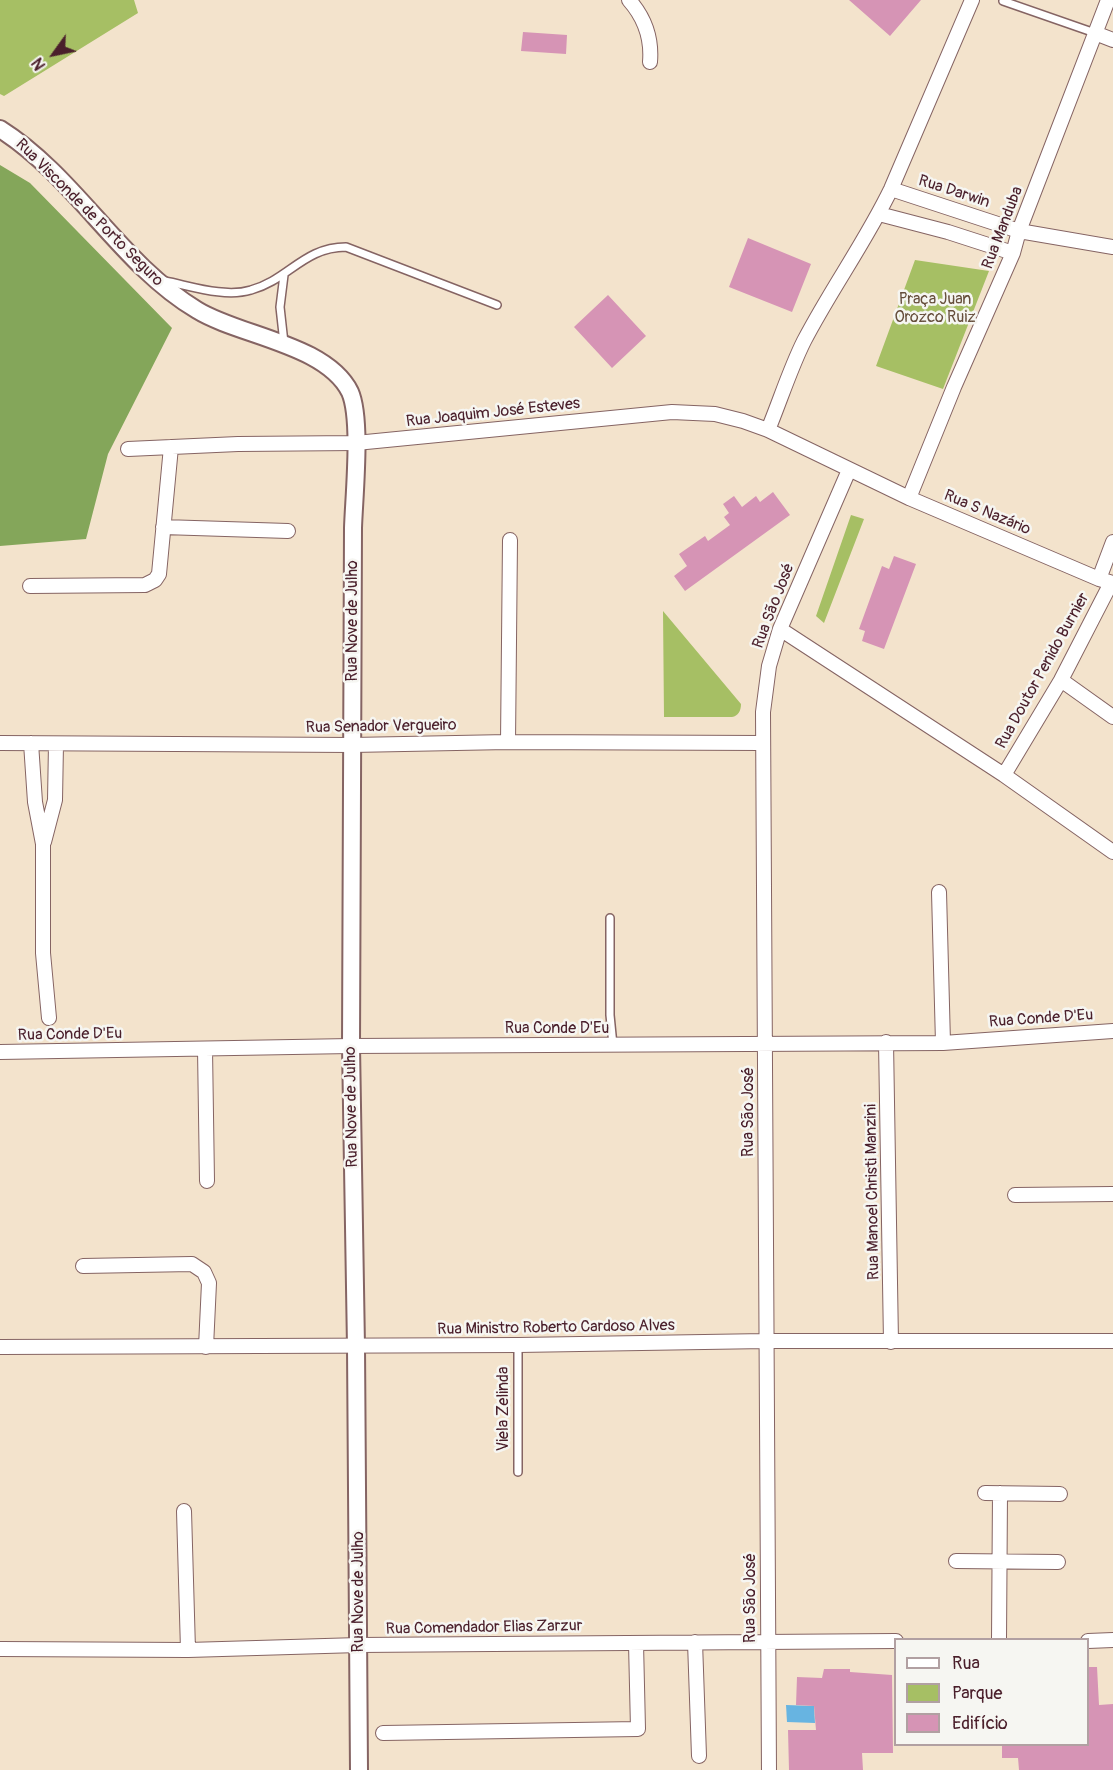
<!DOCTYPE html>
<html>
<head>
<meta charset="utf-8">
<style>
	body { margin:0 }
	#map { position:relative; width:1113px; height:1770px; overflow:hidden; background:#f3e3cc; font-family:Pangolin,sans-serif }
	canvas { display:block }
	.legend { position:absolute; left:894px; top:1638px; width:195px; height:108px; box-sizing:border-box; background:#f6f6f2; border:2px solid #b1a0a2; margin:0; padding:8px 10px; list-style:none; font-size:18px; color:#4a1f2b }
	.legend li { display:flex; align-items:center; gap:12px; height:30px }
	.legend b { width:30px; border:2px solid #b1a0a2 }
	.north { position:absolute; left:24px; top:24px; width:60px; height:60px; -webkit-text-stroke:4px #f6f6f2; paint-order:stroke; rotate:237deg; font-size:16px; font-weight:700; line-height:24px; text-align:center; color:#4a1f2b }
	.north::after { content:''; display:block; margin:auto; width:21px; height:27px; background:#4a1f2b; clip-path:polygon(50% 0,100% 100%,50% 72%,0 100%) }
</style>
</head>
<body>
<div id="map">
<canvas width="1113" height="1770"></canvas>
<ul class="legend">
<li><b style="height:8px;background:#fff"></b>Rua</li>
<li><b style="height:16px;background:#a6bf64"></b>Parque</li>
<li><b style="height:16px;background:#d694b5"></b>Edifício</li>
</ul>
<div class="north">N</div>
</div>
<script>
const context = document.querySelector('canvas').getContext('2d');
context.lineJoin = 'round';
function paint(path, color) { context.fillStyle = color; context.fill(path, 'evenodd'); }
function strokePath(path, color, width, dash) { context.strokeStyle = color; context.lineWidth = width; context.lineCap = dash ? 'butt' : 'round'; context.setLineDash(dash || []); context.stroke(path); }
function drawText(font, color, halo, rows, align = 'center') {
  context.font = font + ' Pangolin,sans-serif'; context.lineWidth = 5; context.setLineDash([]); context.textBaseline = 'middle'; context.strokeStyle = halo; context.fillStyle = color; for (const [text, x, y, turn = 0] of rows) {
    context.save(); context.translate(x, y); context.rotate((+turn || 0) * Math.PI / 180); context.textAlign = isNaN(turn) ? turn : align; if (halo) context.strokeText(text, 0, 0); context.fillText(text, 0, 0); context.restore();
  }
}
const green = new Path2D(`
	M0,0H134L138,13L4,96L0,94Z
	M915,260L989,271L943,389L876,366Z
	M851,515L864,519L824,623L816,616Z
	M663,611L741,704C741,711 738,716 732,717H664Z`);
const forest = new Path2D(`
	M0,165L30,183L172,328L108,454L86,539L0,546Z`);
const water = new Path2D(`
	M786,1705L814,1706L815,1723L787,1722Z`);
const building = new Path2D(`
	M849,0H921L890,36Z
	M523,32L567,35L566,54L521,51Z
	M748,238L811,264L792,312L729,287Z
	M608,295L646,336L612,368L574,327Z
	M773,492L790,515L685,591L674,576L687,566L679,554L705,536L708,541L730,525L724,517L729,513L723,504L734,496L742,507L756,496L760,502Z
	M894,556L916,564L884,649L862,641L865,631L859,629L882,566L889,569Z
	M1088,1667H1097L1099,1705L1113,1704V1770H1019L1018,1758H1002V1744H1088Z
	M824,1669H850V1672L892,1675L893,1753H862L863,1770H789L788,1730H816L814,1706L796,1705L797,1677L822,1678Z`);
const service = new Path2D(`
	M1003,1L1095,33
	M284,275L280,307L284,343
	M165,281C191,286 225,298 251,290C288,280 304,247 346,247L497,305
	M610,918V1015L613,1045
	M518,1472V1345`);
const minor = new Path2D(`
	M629,0C645,18 652,38 650,62
	M1095,33L1113,40
	M891,189L1019,231L1113,247
	M879,214L948,232L1013,253
	M768,430C780,401 790,369 804,341C831,289 866,241 891,189L972,0
	M128,449L238,444L356,443L672,412L715,414L743,421L768,430L909,498L1099,579L1113,583
	M909,498L954,387L1013,253L1019,231L1108,0
	M163,527L288,531
	M1099,579L1113,542
	M30,586L145,585L155,580L159,574L171,447
	M780,629L1004,775L1113,852
	M1061,680L1113,717
	M508,742L510,540
	M0,743L352,745L508,742L762,743
	M31,743L35,802L43,844V953L49,1018
	M1004,775L1061,680L1111,583
	M44,842L55,800L56,744
	M939,892L943,1043
	M886,1042L891,1342
	M205,1049L207,1181
	M0,1052L351,1046L943,1043L1113,1031
	M1015,1195L1113,1194
	M83,1266L192,1264L204,1272L209,1283L206,1347
	M0,1347L518,1345L766,1341H1113
	M985,1493L1060,1494
	M184,1511L188,1650
	M956,1561L1058,1562
	M999,1640L1000,1493
	M1088,1641L1113,1640
	M695,1642L699,1756
	M0,1649L188,1650L359,1645L896,1641
	M383,1733L638,1729L636,1643
	M769,1770L763,712L769,666L780,629L849,470`);
const tertiary = new Path2D(`
	M0,129C76,177 120,264 197,310C239,336 326,344 350,392C362,419 354,496 353,528L351,1046L356,1347L359,1770`);
const streetNames = [
	["Rua Darwin",954,192,18],
	["Rua Visconde de Porto Seguro",89,213,45],
	["Rua Manduba",1003,228,-69],
	["Rua Joaquim José Esteves",493,413,-6],
	["Rua S Nazário",987,513,23],
	["Rua São José",774,606,-69],
	["Rua Nove de Julho",353,621,-90],
	["Rua Doutor Penido Burnier",1043,671,-61],
	["Rua Senador Vergueiro",381,727,-1],
	["Rua Conde D'Eu",1041,1019,-4],
	["Rua Conde D'Eu",557,1029],
	["Rua Conde D'Eu",70,1035,-1],
	["Rua Nove de Julho",352,1107,-91],
	["Rua São José",749,1112,-90],
	["Rua Manoel Christi Manzini",873,1192,-91],
	["Rua Ministro Roberto Cardoso Alves",556,1328,-1],
	["Viela Zelinda",504,1409,-90],
	["Rua Nove de Julho",359,1592,-90],
	["Rua São José",751,1598,-90],
	["Rua Comendador Elias Zarzur",484,1628,-1]
];
const parkNames = [
	["Praça Juan",935,300],
	["Orozco Ruiz",935,318]
];
paint(green, '#a6bf64');
paint(forest, '#84a65a');
paint(water, '#67b4e1');
paint(building, '#d694b5');
strokePath(service, '#856463', 10);
strokePath(minor, '#856463', 16);
strokePath(tertiary, '#856463', 20);
strokePath(service, '#fff', 7);
strokePath(minor, '#fff', 14);
strokePath(tertiary, '#fff', 16);
drawText('16px', '#4a1f2b', '#f6f6f2', streetNames);
drawText('16px', '#664f3c', '#f6f6f2', parkNames);
</script>
</body>
</html>
